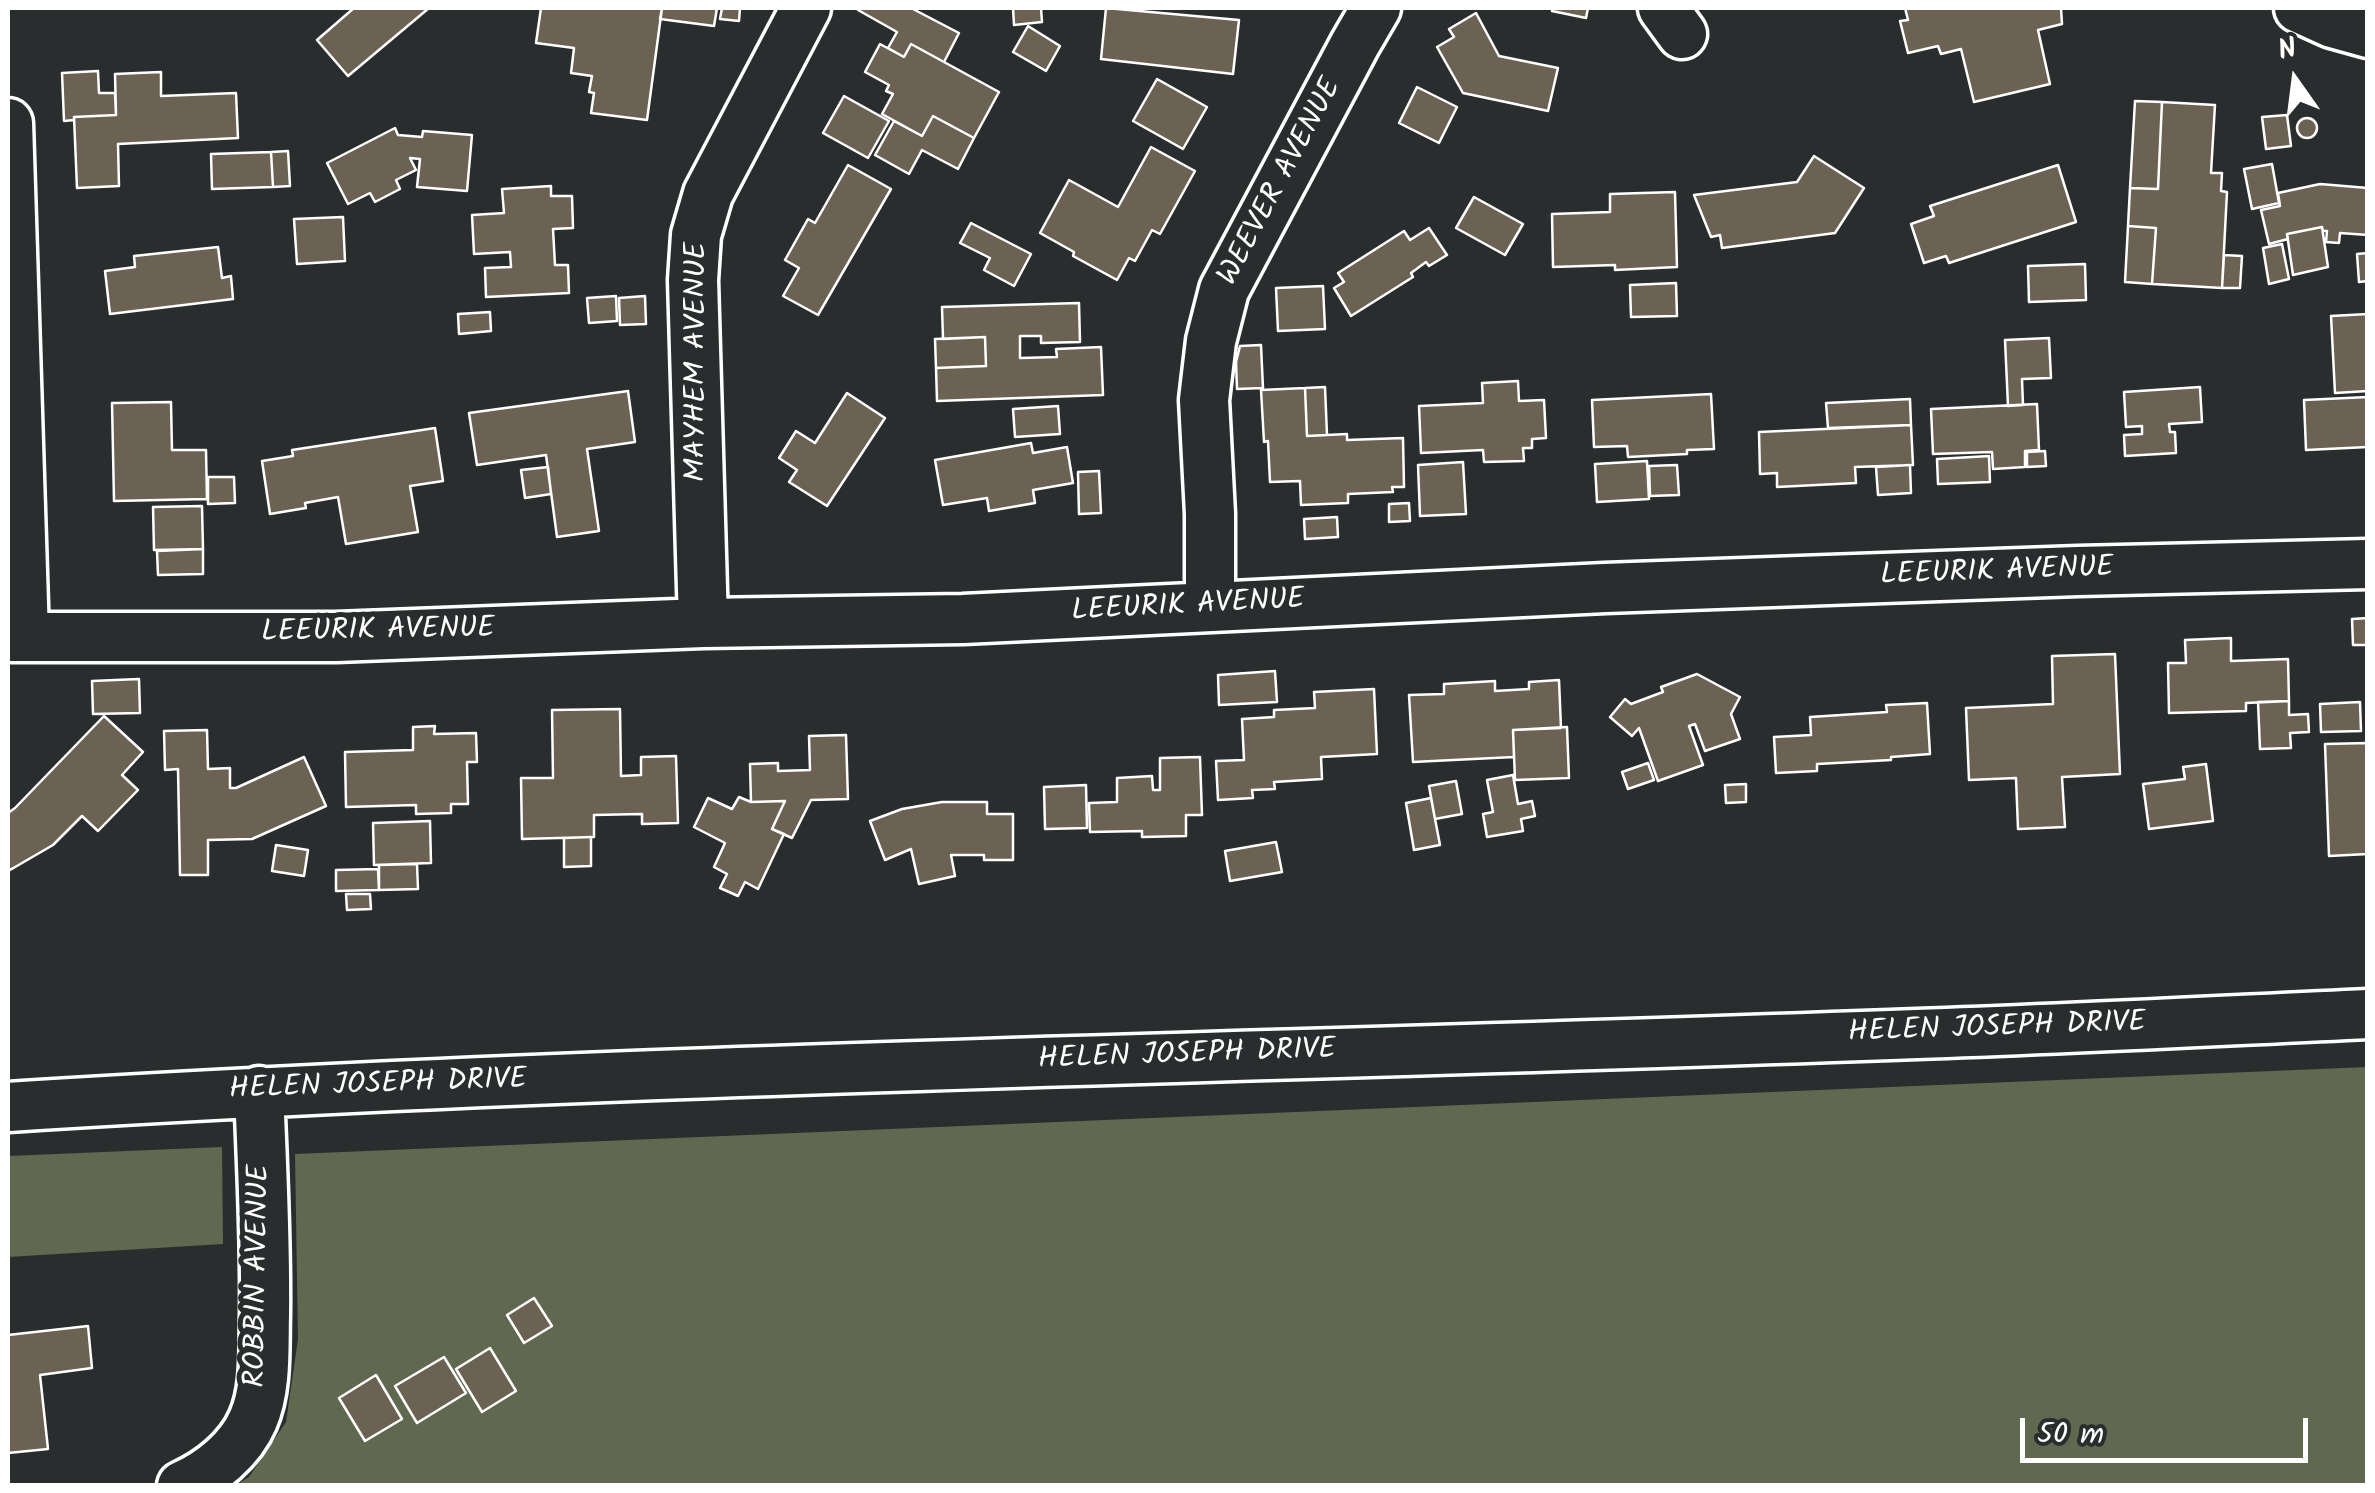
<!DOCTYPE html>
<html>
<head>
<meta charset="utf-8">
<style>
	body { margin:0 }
	#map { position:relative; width:2375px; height:1493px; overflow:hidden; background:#2a2d2e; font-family:Kalam,sans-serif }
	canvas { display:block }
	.frame { position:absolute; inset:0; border:10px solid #fff; pointer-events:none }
	.north { position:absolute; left:2245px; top:30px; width:100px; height:100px; -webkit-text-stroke:8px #2a2d2e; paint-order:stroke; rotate:346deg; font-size:28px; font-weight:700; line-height:40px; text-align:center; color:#fff }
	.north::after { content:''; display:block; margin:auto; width:35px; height:45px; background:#fff; clip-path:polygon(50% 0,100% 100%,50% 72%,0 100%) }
	.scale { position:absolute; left:2020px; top:1418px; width:288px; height:45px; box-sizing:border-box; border:5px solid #fff; border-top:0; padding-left:12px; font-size:30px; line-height:35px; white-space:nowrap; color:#fff; -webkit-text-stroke:8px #2a2d2e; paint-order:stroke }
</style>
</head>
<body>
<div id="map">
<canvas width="2375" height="1493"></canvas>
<div class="frame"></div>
<div class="north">N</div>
<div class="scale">50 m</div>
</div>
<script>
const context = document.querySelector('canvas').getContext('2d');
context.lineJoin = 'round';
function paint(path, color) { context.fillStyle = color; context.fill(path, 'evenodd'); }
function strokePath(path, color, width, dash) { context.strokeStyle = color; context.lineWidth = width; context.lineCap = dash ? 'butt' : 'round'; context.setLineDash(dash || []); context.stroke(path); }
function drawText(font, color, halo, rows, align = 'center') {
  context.font = font + ' Kalam,sans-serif'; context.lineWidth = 10; context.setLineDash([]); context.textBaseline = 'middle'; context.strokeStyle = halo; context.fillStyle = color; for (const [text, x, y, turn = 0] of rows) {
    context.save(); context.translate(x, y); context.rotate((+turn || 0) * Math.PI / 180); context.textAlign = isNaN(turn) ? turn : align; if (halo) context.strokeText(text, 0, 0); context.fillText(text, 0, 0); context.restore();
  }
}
const green = new Path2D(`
	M2367,1067V1485L234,1486L249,1477L286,1422L298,1339L295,1154Z
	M222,1147L223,1244L8,1257V1156Z`);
const building = new Path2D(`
	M354,8H429L348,76L317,40Z
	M541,8H662L647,120L591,113L594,93L589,92L592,76L571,73L574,48L536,43Z
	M662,8H717L714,26L660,19Z
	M722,8H740L739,21L720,19Z
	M859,8H911L959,33L944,62L911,44L904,57L888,48L897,32L858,10Z
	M1013,8H1041L1042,22L1014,25Z
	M1106,8L1239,20L1233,74L1101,59Z
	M1553,8H1588L1586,18L1552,11Z
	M1905,8H2061L2062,24L2038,30L2050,84L1974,102L1961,49L1941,54L1938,46L1908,53L1900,21L1908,20Z
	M1476,13L1499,56L1558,68L1548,111L1463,93L1437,47L1454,37L1449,29Z
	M1028,26L1060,46L1046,71L1013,52Z
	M880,44L904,57L911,44L999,92L974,138L933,116L922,136L882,114L893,94L886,91L889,85L865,72Z
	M98,71L99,93H115L116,115L74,117V120L64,121L62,73Z
	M161,72V96L236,93L238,138L118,144L119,186L77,188L74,117L116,115L115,74Z
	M1157,79L1207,107L1183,149L1133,121Z
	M1417,87L1457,107L1439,143L1399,123Z
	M844,96L889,121L868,158L823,133Z
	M2135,101L2162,102L2158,189L2130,188Z
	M2162,102L2215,105L2211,173H2222L2221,191L2227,192L2222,288L2152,284L2156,228L2128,226L2130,188L2158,189Z
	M2287,115L2291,146L2266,149L2262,117Z
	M933,116L974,138L958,169L922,150L909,174L875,155L894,121L922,136Z
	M2297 128a10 10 0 1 1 20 0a10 10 0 1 1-20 0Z
	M395,128L398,135L422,137L423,131L472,135L467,191L417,187L420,159L410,158L416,170L396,180L400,189L375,202L370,193L348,204L327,163Z
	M1151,147L1195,171L1160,234L1152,230L1135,261L1129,258L1117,280L1073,256L1074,252L1040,233L1069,180L1118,207Z
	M288,151L290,186L273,187L271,152Z
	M271,152L273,187L212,189L211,154Z
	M1814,156L1864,188L1835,233L1722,248L1720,235L1711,237L1694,195L1797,182Z
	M2272,164L2279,203L2252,209L2244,169Z
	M848,165L891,189L818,315L783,296L799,268L785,260L808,219L815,223Z
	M2058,165L2076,222L1949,263L1946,256L1924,263L1911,224L1934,216L1930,206Z
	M2320,184L2368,188V235L2340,233L2339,243L2326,242L2327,231H2323L2322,227L2287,234L2288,239L2269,244L2261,210L2280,206L2278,193Z
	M551,186V196H572L573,228L553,229L555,265H568L569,293L486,297L485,268L511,267L510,252L474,254L472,215L504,213L502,189Z
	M1675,192L1677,267L1615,270V265L1553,267L1552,214L1610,212V194Z
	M1474,197L1523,224L1505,255L1456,228Z
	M343,217L345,261L297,264L294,219Z
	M971,223L1031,254L1014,286L984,270L990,258L960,243Z
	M2128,226L2156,228L2152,284L2125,282Z
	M2322,227L2328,267L2293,275L2287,234Z
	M1429,228L1447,255L1429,266L1426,262L1411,273L1413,277L1351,316L1334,288L1344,282L1338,273L1404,231L1410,240Z
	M2282,244L2289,279L2269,284L2263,248Z
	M218,247L222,278L231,276L233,299L110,314L105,271L135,267L134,256Z
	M2368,253V281L2359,282L2357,254Z
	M2224,255L2242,256L2240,288H2222Z
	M2085,264L2086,300L2029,302L2028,266Z
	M1676,283L1677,316L1631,317L1630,285Z
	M1323,286L1325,329L1278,331L1276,288Z
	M616,296L617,321L589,323L587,298Z
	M645,296L646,324L620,325L619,298Z
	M1079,303L1080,342L1041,343V336H1020V358L1057,357L1056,349L1101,347L1103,395L937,401L936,368L986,366L985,337L943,339L942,307Z
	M490,312L491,331L459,334L458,314Z
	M2368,314V391L2335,393L2331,316Z
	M985,337L986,366L936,368L935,339Z
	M2049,338L2051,378L2022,379L2023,405L2008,406L2005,340Z
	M1261,345L1263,388L1237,389L1236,362L1240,346Z
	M1518,381L1519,401L1544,400L1546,438L1532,439V448H1523L1524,461L1484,462L1483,450L1421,453L1419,406L1483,403L1482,383Z
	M1325,387L1327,435L1307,436L1305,388Z
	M2200,387L2202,422L2169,424L2170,432H2175L2176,453L2125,456L2124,435L2142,434V426L2126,427L2124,392Z
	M1305,388L1307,436L1347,434V440L1403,438L1404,487H1392L1393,492L1348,494V503L1301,505L1300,481L1270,482L1268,441L1264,442L1261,390Z
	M628,391L635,442L587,449L599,531L557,537L546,455L477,465L469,413Z
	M847,393L885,418L827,506L789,482L797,470L779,458L796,431L815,443Z
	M1711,394L1714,449L1687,450V454L1628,457L1627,446L1594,447L1592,400Z
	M2368,397V447L2306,450L2304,400Z
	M1910,399L1911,425L1828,428L1826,403Z
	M171,402L172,450H206L207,499L114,501L112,403Z
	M2037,404L2039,450L2025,451V467L1993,469L1992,452L1933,454L1931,409Z
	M1058,406L1060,434L1015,437L1013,409Z
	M1911,425L1913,465L1855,467L1856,483L1777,487V473L1760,474L1759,432Z
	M435,428L443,481L410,486L418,532L346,544L338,497L305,503L306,508L270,514L262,461L293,456L292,450Z
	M1031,443L1033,453L1067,447L1073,483L1033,490L1035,503L989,511L987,498L943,505L935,460Z
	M2045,451L2046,466L2027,467V452Z
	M1989,456L1990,482L1938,484L1937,459Z
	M1647,461L1649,499L1597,502L1595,464Z
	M1463,462L1466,514L1420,516L1418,465Z
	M1677,465L1679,495L1650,496L1649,466Z
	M1910,465L1911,493L1878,495L1876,467Z
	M548,467L551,494L525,498L521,470Z
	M1099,471L1101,513L1079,514L1078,472Z
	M208,477H234L235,503L208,504Z
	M1409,503L1410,521L1389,522V504Z
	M202,506L203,549L154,550L153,507Z
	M1337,517L1338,537L1305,539L1304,519Z
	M203,549V574L158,575L157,551Z
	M2368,618V645H2353L2352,619Z
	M2231,638V661L2288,659L2289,701L2246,703V711L2169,713L2168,663H2186L2185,640Z
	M2115,654L2120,774L2062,777L2065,827L2018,829L2016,778L1969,780L1966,708L2053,704L2052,656Z
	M1275,671L1277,702L1219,705L1218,675Z
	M1697,674L1740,697L1731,714L1740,739L1705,751L1695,724L1689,726L1703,765L1658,781L1639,728L1632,736L1610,717L1625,699L1631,704L1663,692L1661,687Z
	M139,679L140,713L93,714L92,681Z
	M1559,680L1561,728L1513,730L1514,757L1413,762L1409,695L1444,694V684L1495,681V691L1529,689V682Z
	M1374,689L1377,754L1321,757L1322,779L1274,782L1275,789L1252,790L1253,798L1218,800L1216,761L1244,760L1242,719L1274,717V710L1315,708L1314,692Z
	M2289,701V715L2308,714L2309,732L2290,733L2291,748L2260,749L2258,702Z
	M2360,702L2361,731L2321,732L2320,704Z
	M1927,703L1930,754L1891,757V760L1817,764V771L1776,773L1774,737L1811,735L1810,717L1887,712L1886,705Z
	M620,709L621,776L641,775V757L676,756L678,823L642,824V814L594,815V837L522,839L521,778H553L552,710Z
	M104,716L143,752L122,775L138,790L98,831L82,816L53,845L10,870L8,866V813L15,808Z
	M435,726L434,734L476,733L477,762H467L468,804H451V813L416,814V805L346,807L345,752L413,750V727Z
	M1567,727L1569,778L1515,780L1513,730Z
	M207,730L208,769L230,768V788H236L304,757L326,806L252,839L208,840V875H180L178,769L165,770L164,731Z
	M846,735L848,799L811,800L792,838L772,829L785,801L751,802L750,764L778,763V771L810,770L809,736Z
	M2368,743V854L2329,856L2325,744Z
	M1200,757L1202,815H1186V836L1142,837V831L1090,832L1089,803L1117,802V778L1152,776L1153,790H1160V758Z
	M1648,763L1654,780L1628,789L1622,772Z
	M2206,764L2213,821L2149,829L2143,784L2185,779L2183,767Z
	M1513,775L1518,804L1532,801L1535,816L1521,819L1523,831L1487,837L1483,814L1493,812L1487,780Z
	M1456,781L1462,814L1435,819L1429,786Z
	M1746,784V802L1726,803L1725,785Z
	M1086,785L1087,828L1045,829L1044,787Z
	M739,797L751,802L785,801L772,829L784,834L758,889L745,882L738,896L720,888L727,874L714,867L725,843L694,827L708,798L732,809Z
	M1431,798L1440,845L1414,850L1406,803Z
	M942,802H987V814H1013V860H984V855H951L955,876L919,884L911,849L885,860L870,821L902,809Z
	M430,821L431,863L374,865L373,823Z
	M591,837V866L564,867V838Z
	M1276,842L1282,872L1230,881L1225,851Z
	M276,845L308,850L304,876L272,871Z
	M417,864L418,889L379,890V865Z
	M378,869L379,890L336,891V870Z
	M346,894H370L371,909L347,910Z
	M534,1298L552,1326L524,1343L507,1315Z
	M88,1326L92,1368L40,1375L48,1449L8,1453V1335Z
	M490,1348L516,1391L482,1412L456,1369Z
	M444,1357L466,1393L417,1423L395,1386Z
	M376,1375L402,1419L365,1441L339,1398Z`);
const minor = new Path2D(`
	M1663,8L1682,34
	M2299,8L2332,23L2368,33
	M8,123L24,636
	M1210,607V514L1204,400L1211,341L1224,290L1355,44L1376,8
	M703,623L693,280L696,235L708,194L806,8
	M8,637H336L703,623L963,619L1605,588L2078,571L2368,564
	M8,1107C643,1067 1280,1058 1917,1034C2067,1029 2217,1021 2368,1014
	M182,1486C211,1473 240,1450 253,1420C267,1388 264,1347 265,1314C266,1239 262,1166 259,1091`);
const streetNames = [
	["WEEVER AVENUE",1282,183,-62],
	["MAYHEM AVENUE",699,362,-90],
	["LEEURIK AVENUE",1997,574,-2],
	["LEEURIK AVENUE",1188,608,-3],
	["LEEURIK AVENUE",378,633,-1],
	["HELEN JOSEPH DRIVE",1997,1030,-2],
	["HELEN JOSEPH DRIVE",1187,1057,-2],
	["HELEN JOSEPH DRIVE",378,1087,-2],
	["ROBBIN AVENUE",260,1276,-89]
];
paint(green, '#60694f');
paint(building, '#6c6253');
strokePath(building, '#fff', 2.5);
strokePath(minor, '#fff', 55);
strokePath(minor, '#2a2d2e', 48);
drawText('30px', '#fff', '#2a2d2e', streetNames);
</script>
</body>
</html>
